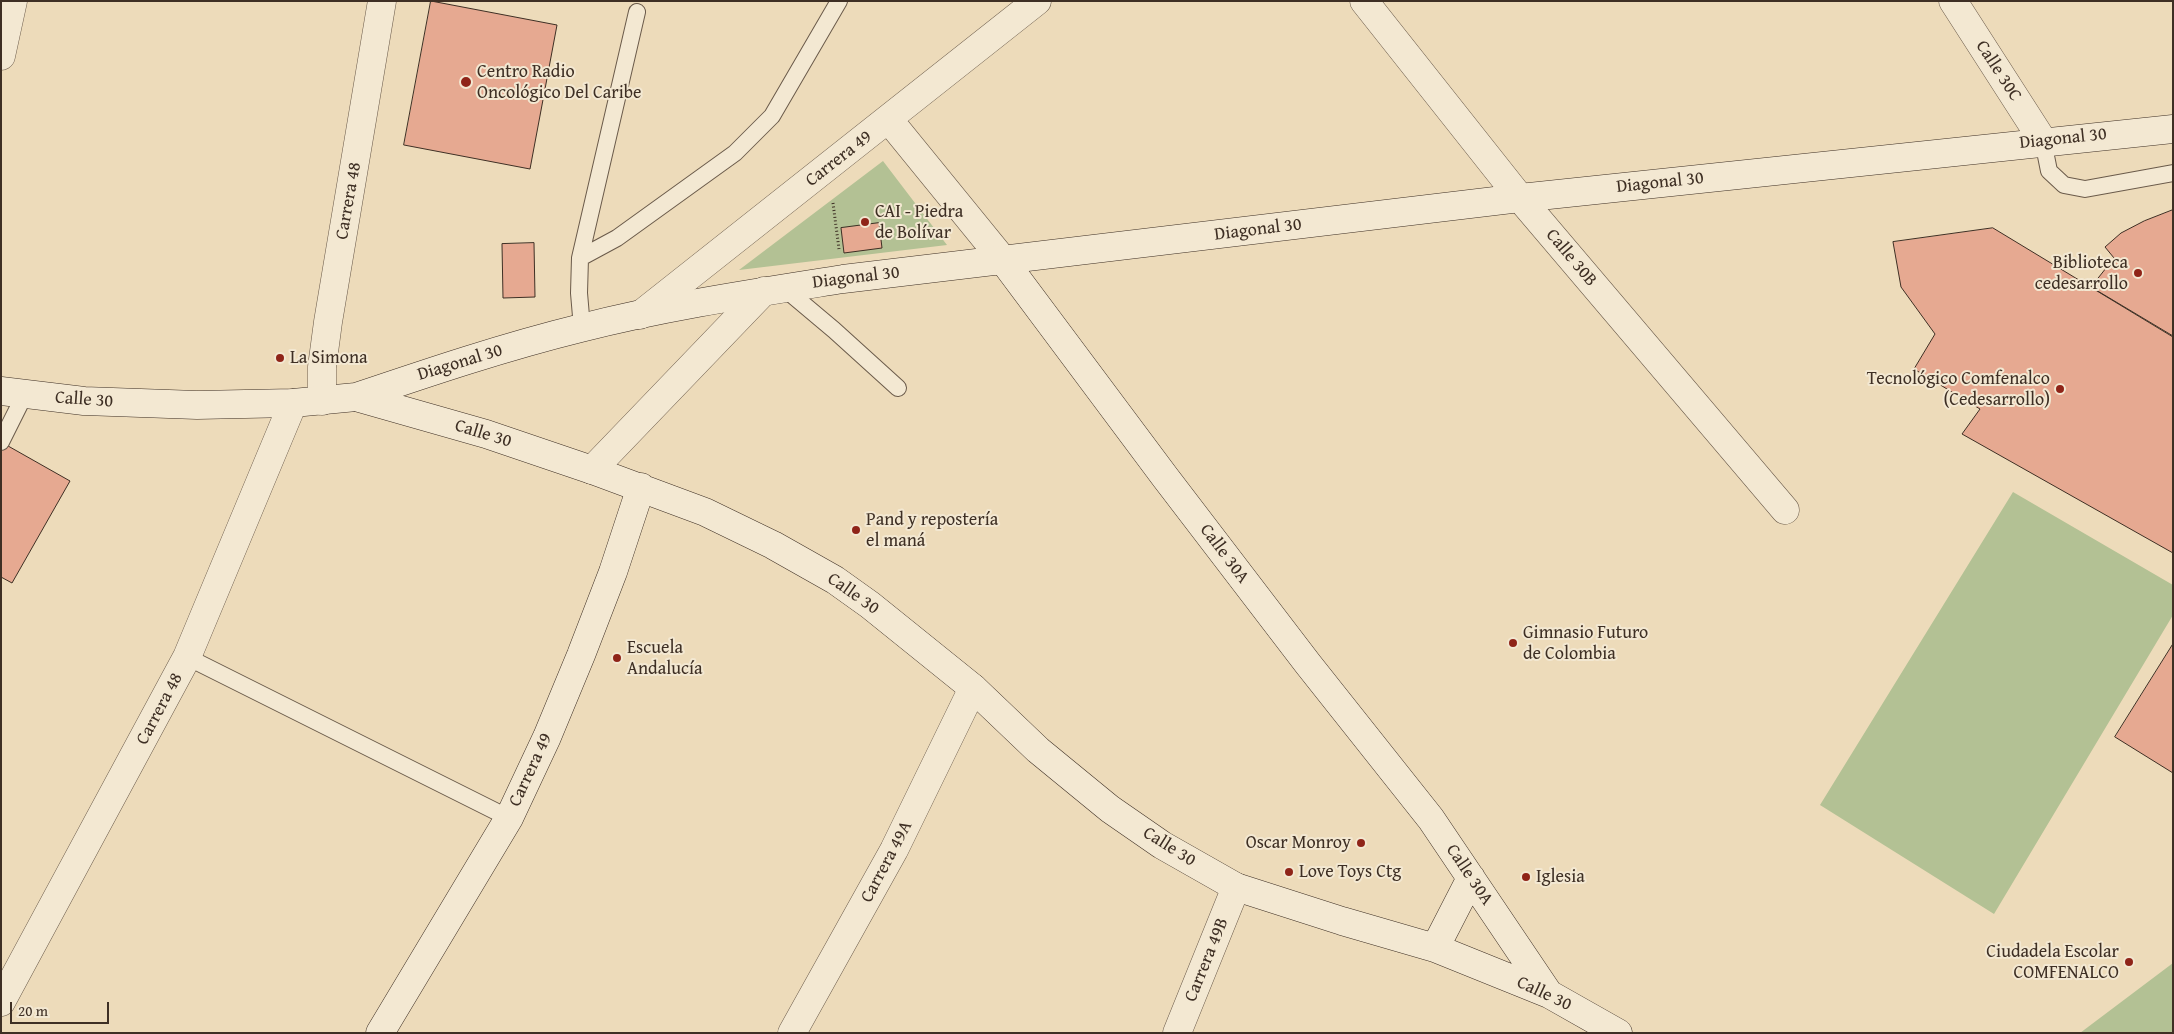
<!DOCTYPE html>
<html>
<head>
<meta charset="utf-8">
<style>
	body { margin:0 }
	#map { position:relative; width:2174px; height:1034px; overflow:hidden; background:#eddbba; font-family:"Gentium Book Plus",serif }
	canvas { display:block }
	.frame { position:absolute; inset:0; border:2px solid #3e2f24; pointer-events:none }
	.scale { position:absolute; left:10px; top:1002px; width:99px; height:22px; box-sizing:border-box; border:2px solid #3e2f24; border-top:0; padding-left:6px; font-size:15px; line-height:18px; white-space:nowrap; color:#3e2f24; -webkit-text-stroke:4px #f3e8d2; paint-order:stroke }
</style>
</head>
<body>
<div id="map">
<canvas width="2174" height="1034"></canvas>
<div class="frame"></div>
<div class="scale">20 m</div>
</div>
<script>
const context = document.querySelector('canvas').getContext('2d');
context.lineJoin = 'round';
function paint(path, color) { context.fillStyle = color; context.fill(path, 'evenodd'); }
function strokePath(path, color, width, dash) { context.strokeStyle = color; context.lineWidth = width; context.lineCap = dash ? 'butt' : 'round'; context.setLineDash(dash || []); context.stroke(path); }
function drawText(font, color, halo, rows, align = 'center') {
  context.font = font + ' "Gentium Book Plus",serif'; context.lineWidth = 4; context.setLineDash([]); context.textBaseline = 'middle'; context.strokeStyle = halo; context.fillStyle = color; for (const [text, x, y, turn = 0] of rows) {
    context.save(); context.translate(x, y); context.rotate((+turn || 0) * Math.PI / 180); context.textAlign = isNaN(turn) ? turn : align; if (halo) context.strokeText(text, 0, 0); context.fillText(text, 0, 0); context.restore();
  }
}
const green = new Path2D(`
	M883,161L947,245L739,270Z
	M2013,492L2173,585V615L1994,914L1820,805Z
	M2173,963V1033H2080Z`);
const building = new Path2D(`
	M431,1L557,25L530,169L404,145Z
	M2173,210V336L2091,287L2114,258L2105,247L2121,233L2144,221Z
	M879,223L882,248L844,253L841,228Z
	M1993,228L2173,337V553L1962,434L1980,409L1914,369L1935,334L1901,287L1893,242Z
	M534,243L535,297L503,298L502,244Z
	M1,442L70,481L12,583L1,577Z
	M2173,644V773L2115,737Z`);
const path = new Path2D(`
	M833,203L839,249`);
const lane = new Path2D(`
	M2043,141L2049,171L2064,185L2085,189L2173,173
	M580,258L617,238L735,153L772,116L839,1
	M784,288L834,330L898,388
	M582,328L579,293L580,258L637,12
	M1,442L25,394
	M187,657L509,818`);
const street = new Path2D(`
	M1364,1L1520,198L1785,510
	M1953,1L2043,141
	M1,56L13,1
	M889,120L1003,260
	M640,315L1037,1
	M322,401V367L328,322L382,1
	M592,470L764,291
	M1,1002L187,657L293,403
	M792,1033L894,850L973,688
	M1177,1033L1236,887`);
const secondary = new Path2D(`
	M1003,260L1165,477L1308,664L1431,819L1549,994
	M1,391L84,401L197,405L293,403L356,397L486,434L592,470L705,512L773,545L835,580L870,605L973,688L1038,750L1110,809L1162,845L1236,887L1342,921L1435,948L1549,994L1618,1033
	M356,397C430,372 504,347 581,328C667,306 755,293 843,279L1520,198L2173,129
	M1435,948L1471,878
	M380,1033L509,818L547,737L581,655L613,572L641,487`);
const markers = [
	[466,82,6,"#8f2418"],
	[865,222,5,"#8f2418"],
	[2138,273,5,"#8f2418"],
	[280,358,5,"#8f2418"],
	[2060,389,5,"#8f2418"],
	[856,530,5,"#8f2418"],
	[1513,643,5,"#8f2418"],
	[617,658,5,"#8f2418"],
	[1361,843,5,"#8f2418"],
	[1289,872,5,"#8f2418"],
	[1526,877,5,"#8f2418"],
	[2129,962,5,"#8f2418"]
];
const streetNames = [
	["Calle 30C",1998,71,57],
	["Diagonal 30",2063,139,-6],
	["Carrera 49",839,159,-38],
	["Diagonal 30",1660,183,-6],
	["Carrera 48",349,201,-80],
	["Diagonal 30",1258,230,-7],
	["Calle 30B",1571,258,50],
	["Diagonal 30",856,278,-7],
	["Diagonal 30",460,363,-17],
	["Calle 30",84,400,4],
	["Calle 30",483,434,17],
	["Calle 30A",1224,554,53],
	["Calle 30",853,594,35],
	["Carrera 48",160,709,-62],
	["Carrera 49",531,770,-65],
	["Calle 30",1169,847,32],
	["Carrera 49A",887,862,-62],
	["Calle 30A",1469,875,56],
	["Carrera 49B",1207,960,-68],
	["Calle 30",1544,994,25]
];
const poiNames = [
	["Centro Radio",477,72],
	["Oncológico Del Caribe",477,93],
	["CAI - Piedra",875,212],
	["de Bolívar",875,233],
	["Biblioteca",2128,263,"right"],
	["cedesarrollo",2128,284,"right"],
	["La Simona",290,358],
	["Tecnológico Comfenalco",2050,379,"right"],
	["(Cedesarrollo)",2050,400,"right"],
	["Pand y repostería",866,520],
	["el maná",866,541],
	["Gimnasio Futuro",1523,633],
	["de Colombia",1523,654],
	["Escuela",627,648],
	["Andalucía",627,669],
	["Oscar Monroy",1351,843,"right"],
	["Love Toys Ctg",1299,872],
	["Iglesia",1536,877],
	["Ciudadela Escolar",2119,952,"right"],
	["COMFENALCO",2119,973,"right"]
];
paint(green, '#b3c194');
paint(building, '#e6a991');
strokePath(building, '#3e2f24', 1);
strokePath(lane, '#6a5a4a', 18);
strokePath(street, '#6a5a4a', 29);
strokePath(secondary, '#3e2f24', 29);
strokePath(path, '#3e2f24', 3, [1, 2.5]);
strokePath(lane, '#f3e8d2', 16);
strokePath(street, '#f3e8d2', 28);
strokePath(secondary, '#f3e8d2', 28);
for (const [x, y, r, color] of markers) { const dot = new Path2D(); dot.arc(x, y, r, 0, 2 * Math.PI); context.fillStyle = color; context.fill(dot); strokePath(dot, '#f3e8d2', 2); }
drawText('18px', '#3e2f24', '#f3e8d2', streetNames);
drawText('18px', '#3e2f24', '#f3e8d2', poiNames, 'left');
</script>
</body>
</html>
